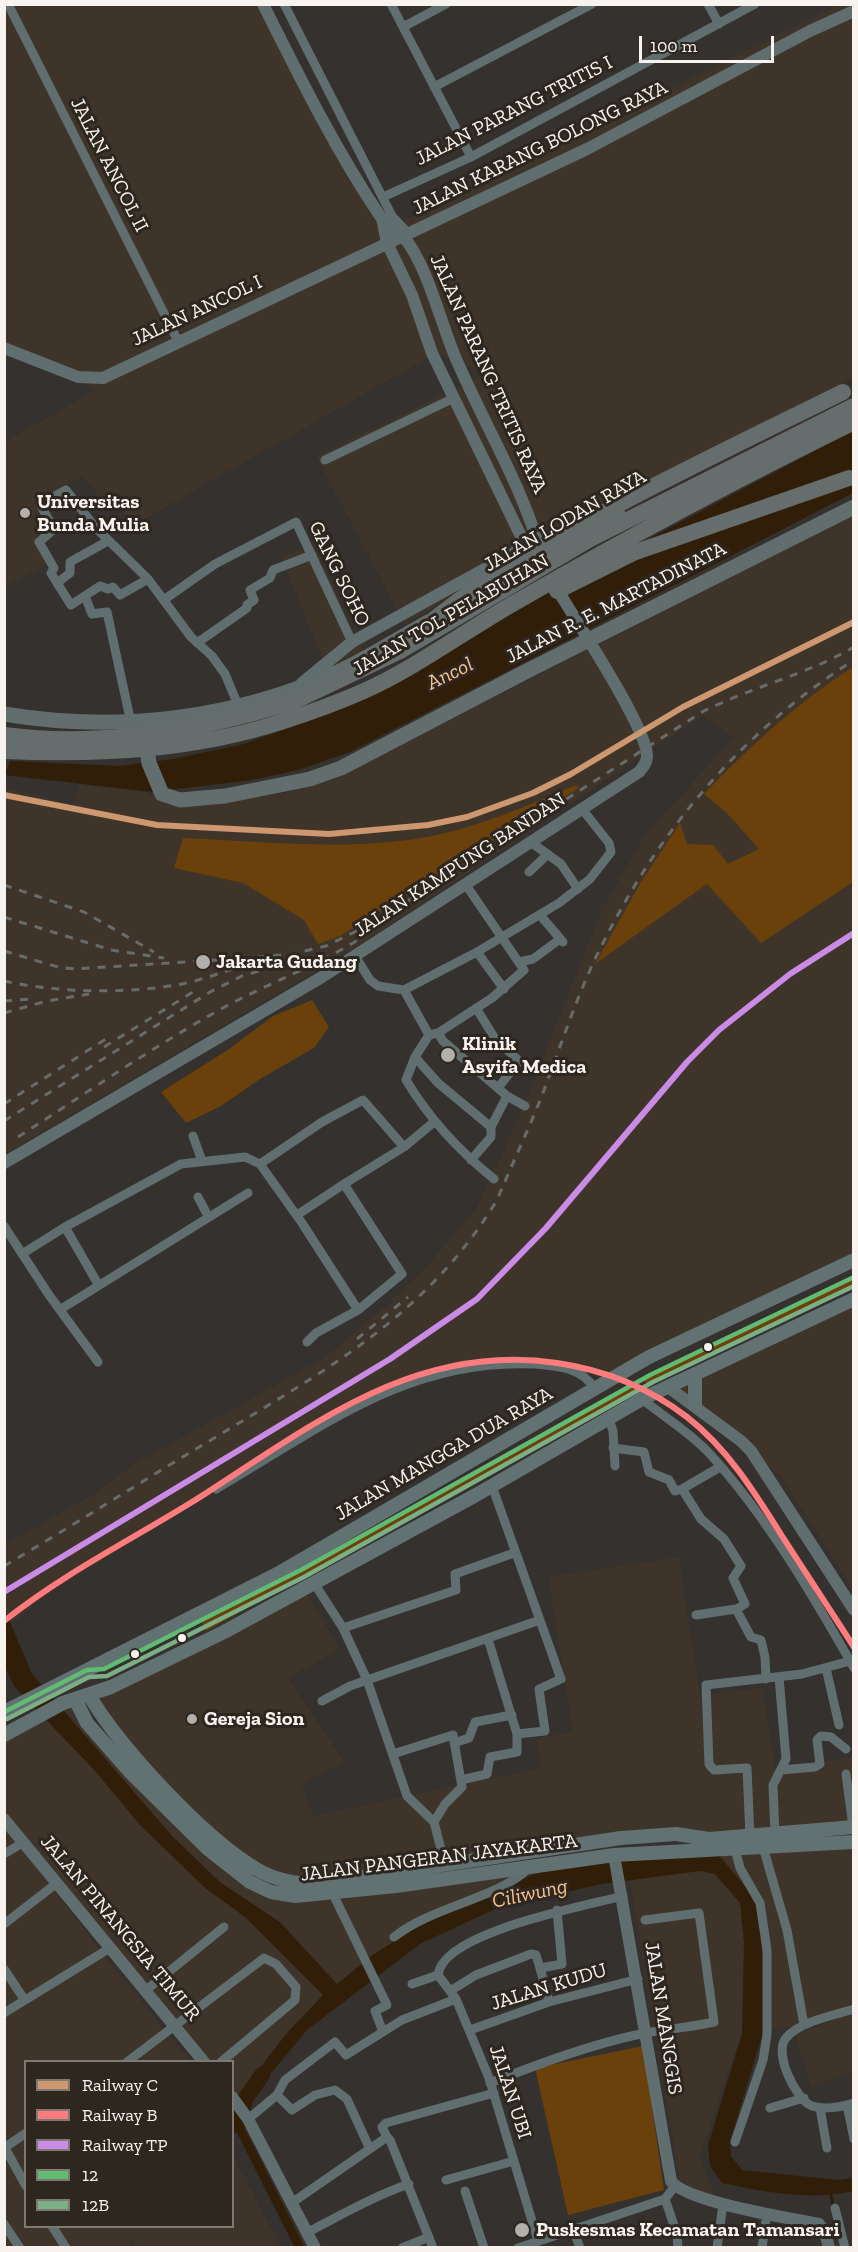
<!DOCTYPE html>
<html>
<head>
<meta charset="utf-8">
<style>
	body { margin:0 }
	#map { position:relative; width:858px; height:2252px; overflow:hidden; background:#34312e; font-family:"Zilla Slab",serif }
	canvas { display:block }
	.frame { position:absolute; inset:0; border:6px solid #f8f3ee; pointer-events:none }
	.legend { position:absolute; left:24px; top:2060px; width:210px; height:168px; box-sizing:border-box; background:#2e2720; border:2px solid #7f7972; margin:0; padding:8px 10px; list-style:none; font-size:18px; color:#f8f3ee }
	.legend li { display:flex; align-items:center; gap:12px; height:30px }
	.legend b { width:30px; border:2px solid #7f7972 }
	.scale { position:absolute; left:639px; top:36px; width:135px; height:27px; box-sizing:border-box; border:3px solid #f8f3ee; border-top:0; padding-left:8px; font-size:18px; line-height:21px; white-space:nowrap; color:#f8f3ee; -webkit-text-stroke:4px #2e2720; paint-order:stroke }
</style>
</head>
<body>
<div id="map">
<canvas width="858" height="2252"></canvas>
<div class="frame"></div>
<ul class="legend">
<li><b style="height:8px;background:#cd976f"></b>Railway C</li>
<li><b style="height:8px;background:#fe7b7e"></b>Railway B</li>
<li><b style="height:8px;background:#ca8be6"></b>Railway TP</li>
<li><b style="height:8px;background:#62bb72"></b>12</li>
<li><b style="height:8px;background:#7daf87"></b>12B</li>
</ul>
<div class="scale">100 m</div>
</div>
<script>
const context = document.querySelector('canvas').getContext('2d');
context.lineJoin = 'round';
function paint(path, color) { context.fillStyle = color; context.fill(path, 'evenodd'); }
function strokePath(path, color, width, dash) { context.strokeStyle = color; context.lineWidth = width; context.lineCap = dash ? 'butt' : 'round'; context.setLineDash(dash || []); context.stroke(path); }
function drawText(font, color, halo, rows, align = 'center') {
  context.font = font + ' "Zilla Slab",serif'; context.lineWidth = 6; context.setLineDash([]); context.textBaseline = 'middle'; context.strokeStyle = halo; context.fillStyle = color; for (const [text, x, y, turn = 0] of rows) {
    context.save(); context.translate(x, y); context.rotate((+turn || 0) * Math.PI / 180); context.textAlign = isNaN(turn) ? turn : align; if (halo) context.strokeText(text, 0, 0); context.fillText(text, 0, 0); context.restore();
  }
}
const built = new Path2D(`
	M5,5H262L383,231L838,5H853V377L556,530L405,625L316,456L485,374L436,353L134,525L117,506L110,511L83,476L37,499L52,526L35,537L50,563L5,586V442L96,390L5,352Z
	M853,516V1254L605,1379L583,1371L491,1362L392,1386L48,1592L5,1630L4,1545L96,1493L131,1466L324,1358L386,1306L433,1259L477,1207L517,1122L603,907L646,834L734,737L702,716L352,950L5,1154V788L74,805L79,785L146,792L166,806L280,794L330,781Z
	M313,543L364,653L327,672L281,557Z
	M853,1298V1590L781,1476L668,1386Z
	M679,1557L700,1696L763,1687L775,1769L853,1757V1827L676,1834L316,1884L277,1878L212,1835L89,1695L304,1589L340,1649L288,1678L344,1761L302,1784L313,1816L541,1768L537,1738L573,1732L548,1577Z
	M75,1699L130,1772L271,1892L529,1868L440,1912L276,2046L235,2101L233,2098L232,2062L203,2061L5,1821L4,1735Z
	M4,1825L109,1962L191,2061L26,2062V2226H232L233,2156L281,2247H131L138,2236L128,2247H5Z
	M853,1850V2072L811,2086L795,2035L849,2014L822,2021L741,2034L700,2156L716,2200L680,2180L627,1861L696,1855Z`);
const green = new Path2D(`
	M853,667V882L761,943L707,884L595,964L641,882L680,823L687,844L713,845L728,864L759,849L726,812L704,794C750,746 797,703 853,667Z
	M576,785L579,788L340,936L318,944L304,920L243,883L174,868L183,838C261,841 343,851 421,838C475,829 526,806 576,785Z
	M312,1000L329,1027L314,1048L260,1079L221,1106L186,1123L161,1092L229,1049L273,1016Z
	M853,1277V1288L651,1385L641,1380Z
	M635,1383L645,1388L206,1631L202,1623Z
	M643,2046L664,2190L568,2215L535,2068Z`);
const water = new Path2D(`
	M853,431V493L350,752L298,770L252,780L152,792L5,775L10,761L120,766L173,759L244,744L346,707L563,584Z
	M4,1608L32,1674L173,1837L220,1882L280,1922L337,1984L371,1956L440,1912L541,1872L689,1851L719,1855L757,1901L763,1930L765,2026L730,2141L731,2156L742,2170L838,2180L853,2178V2191C810,2201 765,2192 722,2183L710,2166L708,2145L742,2034L744,1942L740,1903L715,1874L700,1871L601,1884L495,1909L420,1944L307,2030L252,2096L245,2087L286,2034L323,1995L245,1917L205,1888L140,1825L95,1771L14,1686L5,1667Z`);
const stream = new Path2D(`
	M831,2194L833,2208`);
const canal = new Path2D(`
	M238,2125L300,2248`);
const river = new Path2D(`
	M238,2125L245,2099L262,2075`);
const minor = new Path2D(`
	M8,4L178,341
	M284,4L392,216L409,234
	M391,4L471,157
	M708,4L719,24
	M403,27L446,4
	M434,87L592,4
	M383,197L471,157L755,4
	M325,460L454,398
	M108,541L70,562V573L57,583L71,605L100,586L108,589L113,587L120,595L148,579
	M57,583L51,573L54,568L39,542L54,529L41,506L42,503L66,490L96,528L148,579L191,637L212,656L225,674L238,705
	M85,596L92,614L107,612L131,723
	M165,599L215,564L296,522L352,642
	M197,643L247,608V605L254,600L250,590L270,578L273,570L312,555
	M532,843L561,864L578,889
	M529,872L548,854
	M540,915L563,942
	M477,952L504,989
	M355,956L370,980L378,986L404,990L477,952L559,903L590,879L611,852L609,843L582,809
	M519,962L533,959L560,939
	M404,990L429,1035
	M476,1008L494,1037L519,1061L498,1088
	M438,1033L492,998L524,970L466,885
	M415,1057L438,1083L491,1127
	M193,1136L202,1161
	M471,1160L491,1137V1127L507,1096
	M260,1164L322,1122L363,1100L404,1147
	M494,1179C458,1150 430,1120 406,1080L415,1057L429,1035L438,1033L443,1041L507,1096L525,1106
	M344,1184L404,1147L434,1122
	M198,1197L208,1216
	M297,1215L344,1184L402,1274L358,1310L316,1333L307,1342
	M4,1226L49,1295L98,1362
	M65,1227L98,1284
	M22,1254L65,1227L181,1164L245,1157L260,1164L302,1223L358,1310
	M61,1309L248,1193
	M642,1399C664,1417 691,1433 710,1454C767,1517 812,1594 854,1668
	M609,1419L613,1431L615,1466
	M613,1448L644,1452L649,1472L669,1480L675,1491L682,1489L701,1519L724,1539L741,1566L733,1578L745,1604L737,1609
	M216,1489C321,1428 407,1358 535,1364C559,1366 581,1367 595,1389
	M682,1489L720,1467
	M314,1583L343,1628L367,1680L407,1796L434,1822L445,1865
	M696,1615L736,1609L751,1637L761,1640L765,1657L766,1679
	M343,1628L456,1590L455,1574L514,1553
	M488,1639L517,1734
	M826,1668L839,1725
	M322,1701L350,1686L540,1620
	M454,1743L469,1738L475,1722L512,1715
	M393,1754L453,1735L462,1787L445,1804L434,1822
	M781,1770L815,1767L820,1764L817,1740L821,1736L831,1737L846,1749
	M846,1774L853,1827
	M461,1780L487,1774L490,1757L517,1752V1734L545,1731L539,1689L561,1679L492,1486
	M775,1836L773,1785L786,1759L779,1677
	M750,1837L747,1768L714,1770L709,1764L706,1685L802,1674L850,1661
	M763,1847L787,1930L804,2025
	M735,1849L740,1868L760,1903L767,1950V2035L763,2060L735,2142
	M4,1854L24,1842
	M333,1894L387,2005L375,2011L383,2032
	M4,1924L57,1883
	M394,1937C433,1906 497,1899 529,1868
	M4,1969L24,1999
	M412,1984L438,1975
	M145,1991L224,1927
	M450,1991L476,1975L531,1954L536,1955L540,1968
	M549,2002L540,1968L562,1964L557,1910
	M854,2009C835,2015 798,2022 786,2038C773,2053 796,2100 812,2106C824,2110 841,2107 854,2103
	M4,2013L110,1948
	M470,2030L549,2002L638,1979
	M127,2062L264,1958L276,1964L296,1987L295,2000L221,2062
	M490,2083C541,2063 592,2044 645,2033C668,2029 692,2027 714,2022L699,1913L645,1920
	M277,2095L292,2110L315,2095L335,2090L347,2099L369,2147
	M847,2105L854,2139
	M770,2108L804,2098
	M820,2108L827,2148
	M248,2119L277,2095L285,2080L335,2042L346,2055L402,2020L456,1999
	M387,2137L390,2140L433,2248
	M4,2148L26,2133
	M5,2148L26,2186
	M446,2180L514,2161
	M465,2191L484,2248
	M665,2199L677,2234L678,2248
	M293,2202L387,2137L382,2127L386,2123L494,2093
	M835,2208L845,2248
	M4,2224L20,2248
	M52,2226L66,2248
	M573,2229L580,2248
	M308,2232C341,2215 374,2196 409,2184
	M538,2241L489,2078L456,1999L438,1975C442,1932 586,1906 623,1896
	M402,2248L429,2237
	M518,2248L665,2199L675,2186
	M717,2248L723,2204
	M762,2248L767,2213`);
const tertiary = new Path2D(`
	M263,4C299,76 335,149 380,216C386,224 397,229 404,237C428,268 439,317 454,354C482,421 522,484 541,554
	M382,218L387,243L412,295L432,353L532,559
	M4,348L78,377L103,378L587,149L810,31L854,11
	M302,683L352,642L530,544
	M4,1163L322,977L639,772C643,767 647,763 647,756C648,729 571,613 554,584
	M668,1387L741,1441L751,1451L854,1610
	M4,1819L204,2062
	M614,1855L671,2181C686,2202 790,2218 819,2224L825,2232L829,2248
	M232,2097L248,2119L315,2248`);
const secondary = new Path2D(`
	M695,1405V1375
	M89,1695C120,1748 205,1839 258,1870C276,1880 296,1884 316,1884L621,1838L676,1834L709,1839L854,1827
	M75,1699L87,1723L130,1772L208,1849L250,1882L271,1892L295,1896L396,1886L614,1855L854,1842
	M4,1712L279,1573L649,1357L854,1260
	M4,1735L63,1703L111,1687L224,1632L476,1495L642,1399L854,1299`);
const trunk = new Path2D(`
	M545,554L618,514
	M4,714C118,733 235,719 340,671C370,657 399,638 428,622
	M145,737L149,763L162,794L180,800L225,796L310,779L341,768L525,672L854,507`);
const motorway = new Path2D(`
	M295,701L400,651`);
const rail = new Path2D(`
	M4,885L84,912L154,952
	M4,917L111,950L164,958
	M4,951L58,967L75,969L248,958L292,954L326,946L375,922L702,712C751,687 806,675 854,647
	M4,981C58,993 129,994 182,984C205,979 226,971 248,964
	M4,1001L31,999
	M4,1013L47,1001L89,994
	M104,1047L193,992
	M4,1104L109,1037
	M4,1121L210,992L242,976L293,961
	M18,1137C85,1094 151,1048 221,1009C268,983 318,966 364,936
	M357,1339L408,1297
	M4,1566C74,1525 142,1481 211,1440C324,1371 426,1317 497,1200C510,1169 524,1139 537,1108C559,1053 576,995 603,943C661,827 744,730 854,660`);
const motorwayBridge = new Path2D(`
	M557,591L633,553L849,478
	M420,631C472,586 534,550 595,517C676,473 760,433 843,392
	M400,651L590,539L854,406
	M4,735C103,748 201,730 295,701
	M4,751C99,755 190,751 281,722C309,713 337,703 364,691C417,667 465,631 516,602C627,538 739,478 854,422`);
const bus1 = new Path2D(`
	M4,1712L87,1670L104,1669L301,1570L650,1375L854,1277`);
const bus2 = new Path2D(`
	M7,1719L89,1677L107,1676L304,1577L653,1382L854,1286`);
const rail1 = new Path2D(`
	M4,795L157,825L329,834L428,825L467,817L533,793L571,774L683,707L854,622`);
const rail2 = new Path2D(`
	M4,1621C63,1574 129,1541 192,1502C306,1430 413,1341 557,1363C605,1370 648,1387 687,1417C728,1449 755,1493 782,1536C806,1573 830,1610 854,1647`);
const rail3 = new Path2D(`
	M4,1592L390,1359L477,1299L546,1228L687,1062L719,1030L790,974L854,933`);
const markers = [
	[25,513,6,"#b3afab"],
	[203,962,8,"#b3afab"],
	[448,1055,8,"#b3afab"],
	[708,1347,5,"#f8f3ee"],
	[182,1638,5,"#f8f3ee"],
	[135,1654,5,"#f8f3ee"],
	[192,1719,6,"#b3afab"],
	[522,2230,8,"#b3afab"]
];
const streetNames = [
	["JALAN PARANG TRITIS I",514,111,-27],
	["JALAN KARANG BOLONG RAYA",540,148,-26],
	["JALAN ANCOL II",109,165,63],
	["JALAN ANCOL I",197,311,-25],
	["JALAN PARANG TRITIS RAYA",488,374,66],
	["JALAN LODAN RAYA",565,521,-30],
	["GANG SOHO",339,574,64],
	["JALAN R. E. MARTADINATA",616,603,-27],
	["JALAN TOL PELABUHAN",451,615,-30],
	["JALAN KAMPUNG BANDAN",460,865,-33],
	["JALAN MANGGA DUA RAYA",444,1454,-30],
	["JALAN PANGERAN JAYAKARTA",439,1858,-7],
	["JALAN PINANGSIA TIMUR",120,1928,50],
	["JALAN KUDU",549,1987,-17],
	["JALAN MANGGIS",663,2018,81],
	["JALAN UBI",510,2092,72]
];
const poiNames = [
	["Universitas",37,502],
	["Bunda Mulia",37,525],
	["Jakarta Gudang",216,962],
	["Klinik",462,1044],
	["Asyifa Medica",462,1067],
	["Gereja Sion",204,1719],
	["Puskesmas Kecamatan Tamansari",536,2230]
];
const waterNames = [
	["Ancol",450,674,-26],
	["Ciliwung",530,1894,-12]
];
paint(built, '#3f342a');
paint(green, '#6a410a');
paint(water, '#311e09');
strokePath(stream, '#311e09', 3);
strokePath(canal, '#311e09', 9);
strokePath(river, '#311e09', 16);
strokePath(minor, '#606e70', 9);
strokePath(tertiary, '#606e70', 12);
strokePath(secondary, '#627172', 14);
strokePath(trunk, '#626e6e', 15);
strokePath(motorway, '#666d6d', 16);
strokePath(rail, '#676c6a', 3, [8, 8]);
strokePath(motorwayBridge, '#666d6d', 16);
strokePath(bus1, '#62bb72', 4.5);
strokePath(bus2, '#7daf87', 4.5);
strokePath(rail1, '#cd976f', 6);
strokePath(rail2, '#fe7b7e', 6);
strokePath(rail3, '#ca8be6', 6);
for (const [x, y, r, color] of markers) { const dot = new Path2D(); dot.arc(x, y, r, 0, 2 * Math.PI); context.fillStyle = color; context.fill(dot); strokePath(dot, '#2e2720', 2); }
drawText('20px', '#f8f3ee', '#2e2720', streetNames);
drawText('bold 20px', '#f8f3ee', '#2e2720', poiNames, 'left');
drawText('italic 21px', '#fac491', '#2e2720', waterNames);
</script>
</body>
</html>
